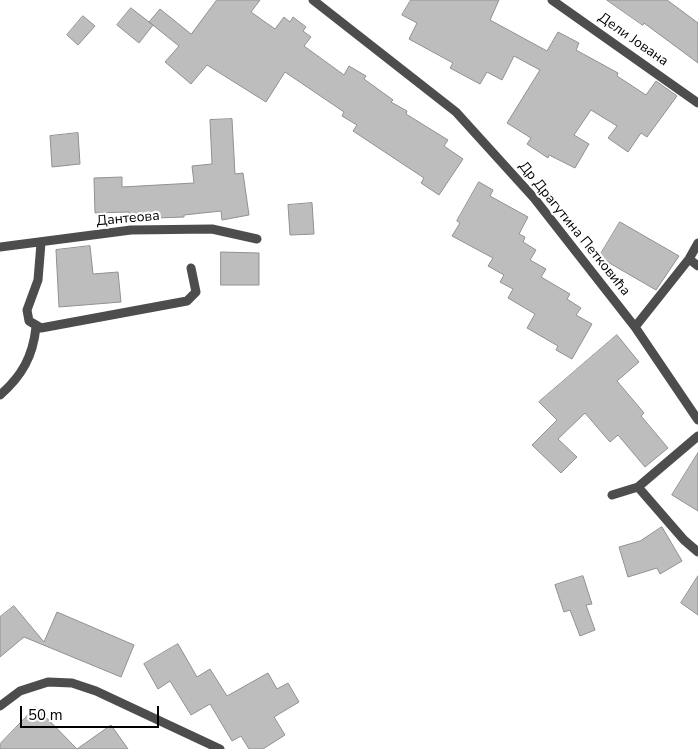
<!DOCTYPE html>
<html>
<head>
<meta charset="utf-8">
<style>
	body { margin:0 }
	#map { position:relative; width:698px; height:749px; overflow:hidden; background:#fff; font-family:"Nunito Sans",sans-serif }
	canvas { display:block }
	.scale { position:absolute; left:20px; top:706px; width:139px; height:22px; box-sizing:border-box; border:2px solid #000; border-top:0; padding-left:6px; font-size:15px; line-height:18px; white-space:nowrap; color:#000; -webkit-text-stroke:4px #fff; paint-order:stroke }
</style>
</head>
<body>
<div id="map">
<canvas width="698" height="749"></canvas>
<div class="scale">50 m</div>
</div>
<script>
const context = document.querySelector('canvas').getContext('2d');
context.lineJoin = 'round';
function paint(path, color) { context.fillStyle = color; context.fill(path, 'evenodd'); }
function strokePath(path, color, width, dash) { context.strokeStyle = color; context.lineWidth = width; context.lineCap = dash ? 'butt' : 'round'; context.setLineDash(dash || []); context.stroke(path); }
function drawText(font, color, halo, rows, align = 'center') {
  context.font = font + ' "Nunito Sans",sans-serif'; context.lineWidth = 4.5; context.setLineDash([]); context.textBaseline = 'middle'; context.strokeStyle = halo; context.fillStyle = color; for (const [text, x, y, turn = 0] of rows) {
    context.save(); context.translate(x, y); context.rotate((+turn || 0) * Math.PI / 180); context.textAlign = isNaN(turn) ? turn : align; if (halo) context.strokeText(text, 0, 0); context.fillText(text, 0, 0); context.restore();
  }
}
const building = new Path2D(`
	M217,0H260L251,12L275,29L284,17L290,22L293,17L306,27L303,31L311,37L304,46L344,75L349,66L366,76L364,79L393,100L391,102L407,111L406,114L448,140L444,146L463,159L439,195L421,183L424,178L353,131L357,125L342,116L344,112L285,72L266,102L207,65L191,84L165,62L179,46L149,22L160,9L191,34Z
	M411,0H499L490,20L547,51L558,32L579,43L576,50L618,73L617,76L646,95L656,81L677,96L647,137L641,133L628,152L608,138L617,126L591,110L574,135L589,144L575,168L549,155L548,158L527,144L531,138L507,123L540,70L514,56L502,80L487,72L480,84L450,68L453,63L409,39L417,23L402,15Z
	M607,0H667L698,23V63L644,23L643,25Z
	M131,8L153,25L139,43L117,25Z
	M83,16L95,26L78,45L67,35Z
	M232,119L235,174L243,173L249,215L222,220L221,211L184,215V217L129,219V212L95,213L94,178L122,177V187L194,183L192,166L212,164L210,120Z
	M78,133L80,164L52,167L50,136Z
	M479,182L493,190L490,196L528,217L519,234L525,237L523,242L536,250L530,260L546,269L541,277L570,294L567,299L581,308L576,315L592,324L572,359L556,350L558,346L527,328L535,314L508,298L513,289L500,282L504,275L488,266L493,258L452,236L460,223L457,221Z
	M312,203L314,234L290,235L288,205Z
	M620,222L679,256L656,290L599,257Z
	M90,246L93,274L118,272L121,302L59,307L56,250Z
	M221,252L259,253V285H221Z
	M617,335L639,362L617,381L644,413L641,416L668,448L645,467L618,435L610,442L585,413L558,439L577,457L561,473L532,445L557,420L539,402Z
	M698,453V511L672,495Z
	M662,527L682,561L660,574L657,568L628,577L619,547L640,541Z
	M583,576L592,604L586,605L595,630L580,636L570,610L564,612L555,585Z
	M698,576V615L681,603Z
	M14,606L44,642L57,612L134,645L121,677L24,637L0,657V617Z
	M178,644L197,677L210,669L227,696L268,673L277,689L288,683L299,702L274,717L285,735L263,749H249L241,736L232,741L210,704L191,715L170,681L158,689L144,664Z
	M36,707L77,749L111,725L128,749H0V744Z`);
const minor = new Path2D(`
	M313,0L456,112L534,198L635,327L698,420
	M552,0L698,103
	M41,243L38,280L27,310L29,321L41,328L187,301L196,292L191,268
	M0,247L131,230L212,229L257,239
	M689,259L698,266
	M635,327L689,259L698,243
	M0,395C22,376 33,356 36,327
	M698,436L638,487L684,540L698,552
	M612,495L638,487
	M0,706L20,691L48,682L72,683L96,691L220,749`);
const streetNames = [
	["Дели Јована",633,40,35],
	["Дантеова",128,219,-5],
	["Др Драгутина Петковића",574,229,51]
];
paint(building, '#bdbdbd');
strokePath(building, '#919191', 1);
strokePath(minor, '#4d4d4d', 9);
drawText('14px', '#000', '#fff', streetNames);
</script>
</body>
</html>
